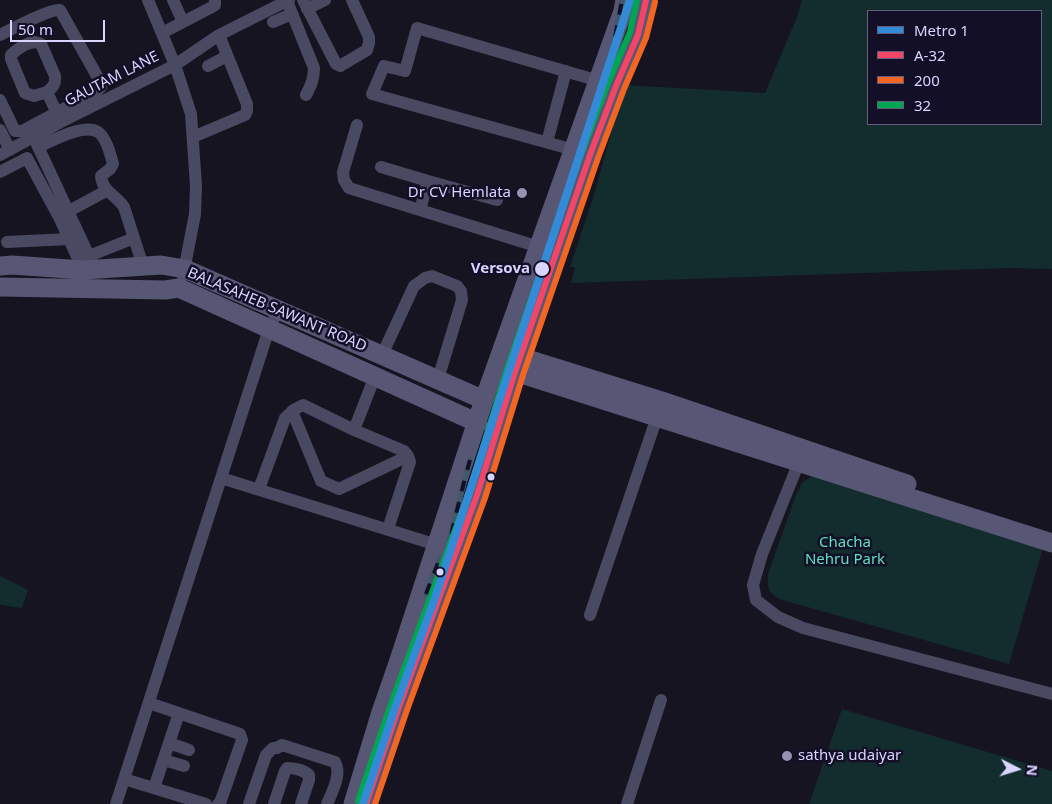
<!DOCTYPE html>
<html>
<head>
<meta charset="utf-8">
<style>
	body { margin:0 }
	#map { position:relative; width:1052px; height:804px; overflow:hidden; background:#161421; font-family:"Noto Sans",sans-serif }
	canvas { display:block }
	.legend { position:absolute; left:867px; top:10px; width:175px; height:115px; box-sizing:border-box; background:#130f26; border:1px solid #625e7d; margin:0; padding:6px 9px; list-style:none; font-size:15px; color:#d9d4ff }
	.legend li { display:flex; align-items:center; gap:10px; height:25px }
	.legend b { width:25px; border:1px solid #625e7d }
	.north { position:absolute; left:992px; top:744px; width:50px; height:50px; -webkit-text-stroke:4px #130f26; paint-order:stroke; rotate:95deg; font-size:14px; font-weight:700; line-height:20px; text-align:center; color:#d9d4ff }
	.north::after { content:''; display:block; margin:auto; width:18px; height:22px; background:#d9d4ff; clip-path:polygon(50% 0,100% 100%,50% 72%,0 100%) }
	.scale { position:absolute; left:10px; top:20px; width:95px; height:22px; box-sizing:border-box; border:2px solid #d9d4ff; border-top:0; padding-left:6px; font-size:15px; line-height:18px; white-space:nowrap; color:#d9d4ff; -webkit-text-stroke:4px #130f26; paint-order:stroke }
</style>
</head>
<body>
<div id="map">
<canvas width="1052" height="804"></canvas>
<ul class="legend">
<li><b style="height:6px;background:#338bd7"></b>Metro 1</li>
<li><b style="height:6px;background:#f34667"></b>A-32</li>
<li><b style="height:6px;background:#f26522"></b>200</li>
<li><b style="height:6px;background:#00a651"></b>32</li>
</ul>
<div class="north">N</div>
<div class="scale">50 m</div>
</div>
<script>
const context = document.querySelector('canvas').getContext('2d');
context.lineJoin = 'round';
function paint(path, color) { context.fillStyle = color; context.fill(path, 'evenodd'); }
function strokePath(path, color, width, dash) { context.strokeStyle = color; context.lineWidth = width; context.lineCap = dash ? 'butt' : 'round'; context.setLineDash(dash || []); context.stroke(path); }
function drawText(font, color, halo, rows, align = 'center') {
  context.font = font + ' "Noto Sans",sans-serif'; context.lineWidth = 5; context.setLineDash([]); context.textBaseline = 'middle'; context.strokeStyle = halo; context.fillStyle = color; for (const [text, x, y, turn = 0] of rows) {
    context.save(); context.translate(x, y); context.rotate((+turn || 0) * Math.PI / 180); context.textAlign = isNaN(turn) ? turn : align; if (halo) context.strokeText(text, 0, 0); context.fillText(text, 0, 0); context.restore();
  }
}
const green = new Path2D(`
	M802,0H1052V269L1010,268L571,283L575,267H570L594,195L624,85L765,93L797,17ZM868,11H1041V124H868Z
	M813,475L1043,548L1009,664L779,599C767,591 768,588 768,574L796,495L802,483Z
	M0,576L28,590L22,608L0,605Z
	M842,709L1052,771V804H809Z`);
const street = new Path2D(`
	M148,0L175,65L191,114L196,186L195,214L183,276
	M173,0L183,22
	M303,0L336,64L340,66L367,50L369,43V37L352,0
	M287,1L314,68C314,79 311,86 306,95
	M307,9L325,0
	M273,22L292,14
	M162,33L212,7L215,5V0
	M0,35C12,29 49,9 60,10L101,83V87L97,91L22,131H15L0,100
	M208,66L227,56
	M47,92L34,96L25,93L11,59V55C18,48 32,38 41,44L55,76C56,84 53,87 47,92L60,120
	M357,125L343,172L344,180L349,188L539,247
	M0,130L10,150
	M193,137L245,115L247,111V104L219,35
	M35,140L95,269
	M547,142L566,71
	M38,147C52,141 84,123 98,132C106,137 111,156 113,164L110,169L101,176C102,191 116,195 124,207L143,266
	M574,150L372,94L384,66L405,71L417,28L599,81
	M0,155L61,122L175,65L219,35L289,0
	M381,167L428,181L420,210
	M0,172L27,158L60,219L83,270
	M428,181L497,200
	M69,211L106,191
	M7,242L69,239
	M89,256L134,238
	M382,355L414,286L425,278L432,276L457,286L461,291L462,300L438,379
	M375,376L354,430L404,451L408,456L410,462L388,529
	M292,411L321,481L339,489L408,456
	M801,457L762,554L753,585L756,600L778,617L803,628L1052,694
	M221,478L437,545
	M259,489L285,418L295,409L303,405L354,430
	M590,615L659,411
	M149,703L240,734L242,740L220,803L218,804
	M169,743L189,750
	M164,760L184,766
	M124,779L206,804
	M154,788L179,713
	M116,804L269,329L278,310
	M249,804L266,755L273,748H277L282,745L335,762C342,775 332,792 327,804
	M274,804L285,771L287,768C294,768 304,770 309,775V780L301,804
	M627,804L661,700`);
const secondary = new Path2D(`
	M0,266L12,265L83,270L161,265L185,269L484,400
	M0,287L165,290L179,288L478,423
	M521,357L662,401L907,484
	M515,372L1052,543
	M353,804L381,712L398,663L484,400L623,11L625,0
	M366,804L399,707L448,576L477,495L515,372L590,155L616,86L638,35L646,0`);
const rail = new Path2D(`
	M605,79L613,48L622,0
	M467,496L479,463
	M426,594L440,558
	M435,598C448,552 457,506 470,460`);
const bus1 = new Path2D(`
	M366,804L399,707L477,495L515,372L590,155L616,86L638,35L646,0`);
const bus2 = new Path2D(`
	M375,804L407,710L485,498L523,375L598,158L624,89L646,38L655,2`);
const bus3 = new Path2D(`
	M358,801L391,704L469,492L507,369L582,152L608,83L630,32L637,0`);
const metro1 = new Path2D(`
	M363,804L395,708L435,598L630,0`);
const markers = [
	[522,193,6,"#9591b1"],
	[542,269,8,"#d9d4ff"],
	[491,477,4.5,"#d9d4ff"],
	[440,572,4.5,"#d9d4ff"],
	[787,756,6,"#9591b1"]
];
const streetNames = [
	["GAUTAM LANE",112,79,-27],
	["BALASAHEB SAWANT ROAD",277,310,23]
];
const poiNames = [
	["Dr CV Hemlata",511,193],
	["sathya udaiyar",798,756,"left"]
];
const stopNames = [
	["Versova",530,269]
];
const parkNames = [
	["Chacha",845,543],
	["Nehru Park",845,560]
];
paint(green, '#132c2d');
strokePath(street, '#4a4962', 12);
strokePath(secondary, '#575674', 19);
strokePath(rail, '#43596b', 5.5);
strokePath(rail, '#130f26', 4, [11]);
strokePath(bus1, '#f34667', 6);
strokePath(bus2, '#f26522', 6);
strokePath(bus3, '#00a651', 6);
strokePath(metro1, '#338bd7', 8);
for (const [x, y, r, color] of markers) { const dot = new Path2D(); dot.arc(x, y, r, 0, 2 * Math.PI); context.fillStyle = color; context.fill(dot); strokePath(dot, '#130f26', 2); }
drawText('15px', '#d9d4ff', '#130f26', streetNames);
drawText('15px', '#d9d4ff', '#130f26', poiNames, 'right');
drawText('bold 15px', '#d9d4ff', '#130f26', stopNames, 'right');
drawText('15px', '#5fe0c0', '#130f26', parkNames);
</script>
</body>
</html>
